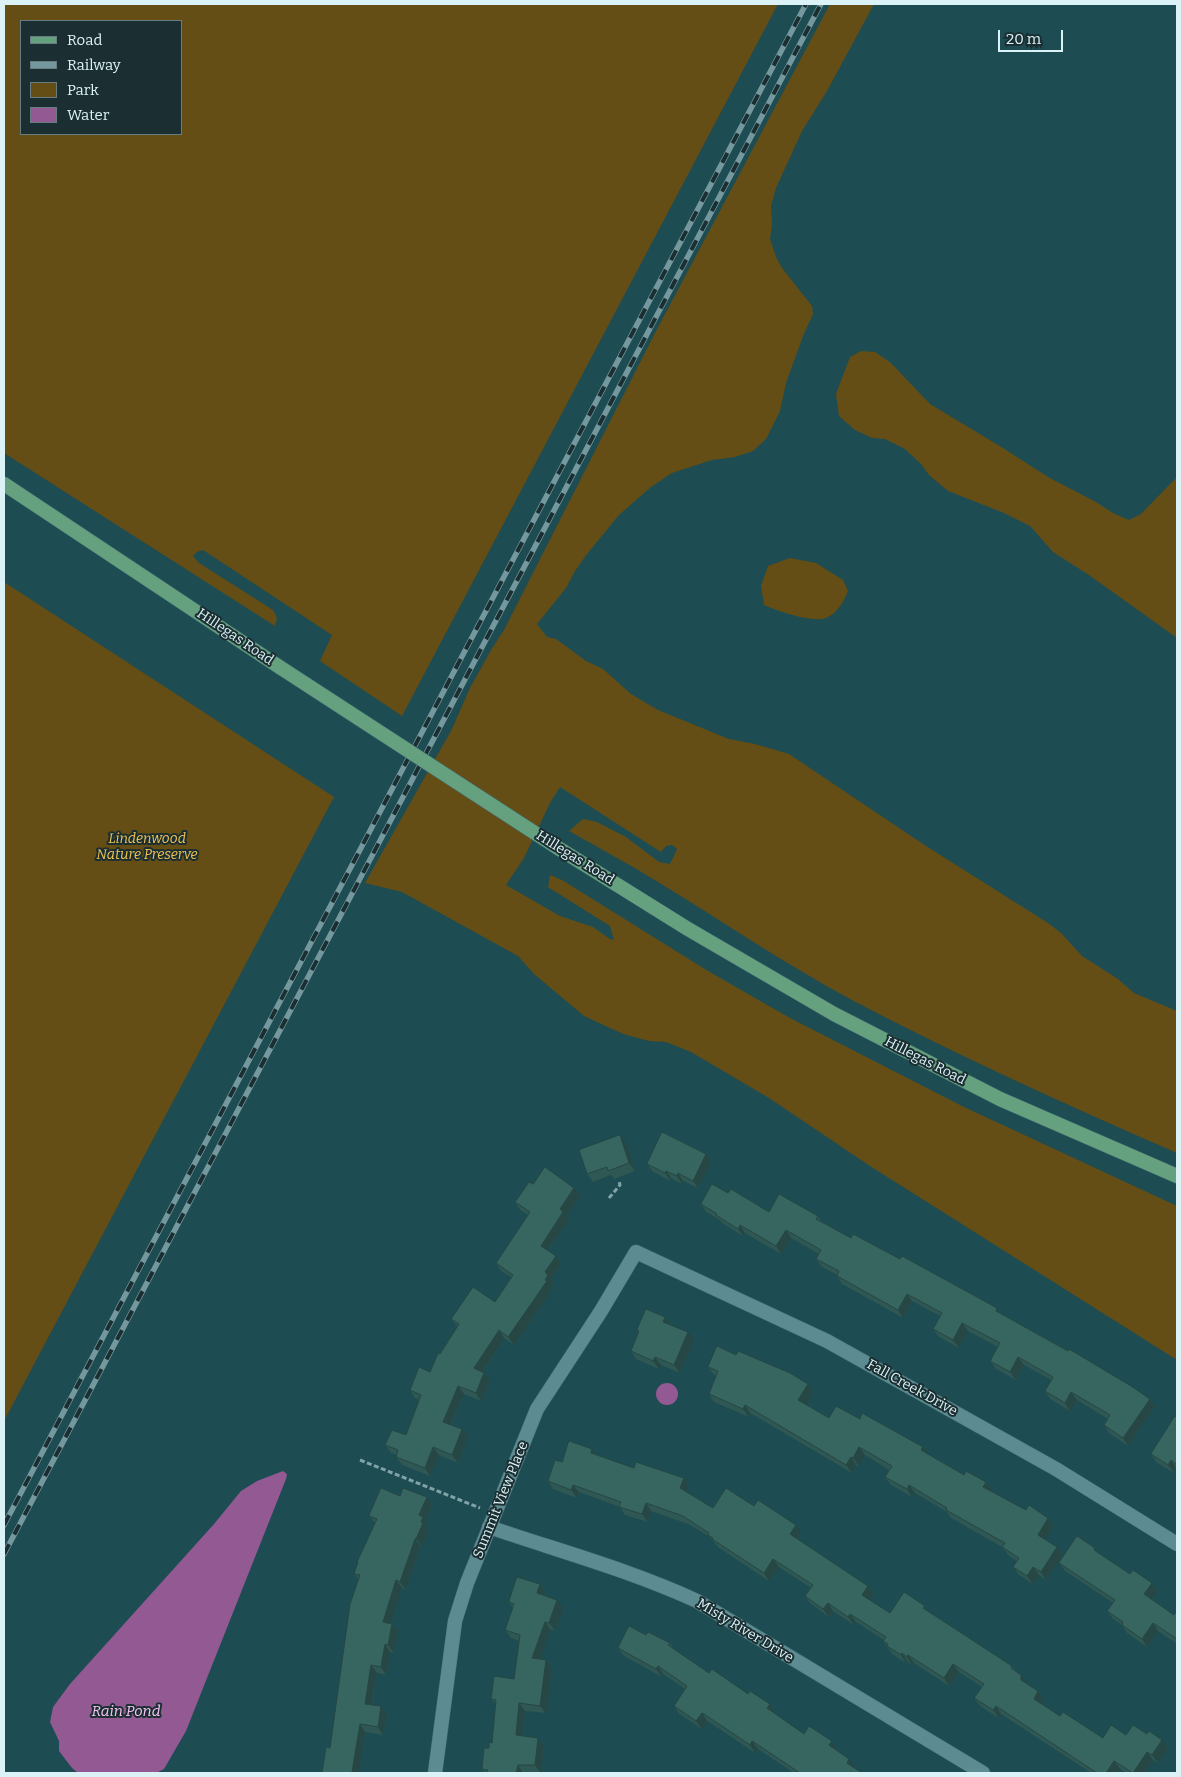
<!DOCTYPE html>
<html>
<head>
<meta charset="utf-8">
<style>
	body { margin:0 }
	#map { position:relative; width:1181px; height:1777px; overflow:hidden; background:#1d4c52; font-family:Bitter,serif }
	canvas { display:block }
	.frame { position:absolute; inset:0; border:5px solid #dbf3f7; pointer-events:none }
	.legend { position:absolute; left:20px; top:20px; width:162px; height:115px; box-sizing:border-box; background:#1b2e31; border:1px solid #687d80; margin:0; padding:6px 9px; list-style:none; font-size:15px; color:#dbf3f7 }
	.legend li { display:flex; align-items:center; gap:10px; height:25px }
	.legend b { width:25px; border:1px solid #687d80 }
	.scale { position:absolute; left:998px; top:30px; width:65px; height:22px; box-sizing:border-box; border:2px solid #dbf3f7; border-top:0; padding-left:6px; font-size:15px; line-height:18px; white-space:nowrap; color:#dbf3f7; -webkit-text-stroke:4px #1b2e31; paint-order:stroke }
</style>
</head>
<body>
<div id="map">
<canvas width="1181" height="1777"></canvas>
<div class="frame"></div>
<ul class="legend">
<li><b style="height:6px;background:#65a17f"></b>Road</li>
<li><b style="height:6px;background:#74989d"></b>Railway</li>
<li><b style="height:14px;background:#644e16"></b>Park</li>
<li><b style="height:14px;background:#935993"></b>Water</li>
</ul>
<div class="scale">20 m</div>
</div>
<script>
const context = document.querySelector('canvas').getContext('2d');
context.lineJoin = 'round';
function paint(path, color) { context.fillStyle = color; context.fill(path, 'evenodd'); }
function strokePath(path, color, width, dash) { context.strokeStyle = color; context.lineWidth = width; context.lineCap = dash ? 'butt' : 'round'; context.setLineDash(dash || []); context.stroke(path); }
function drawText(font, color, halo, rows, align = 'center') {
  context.font = font + ' Bitter,serif'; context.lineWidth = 4; context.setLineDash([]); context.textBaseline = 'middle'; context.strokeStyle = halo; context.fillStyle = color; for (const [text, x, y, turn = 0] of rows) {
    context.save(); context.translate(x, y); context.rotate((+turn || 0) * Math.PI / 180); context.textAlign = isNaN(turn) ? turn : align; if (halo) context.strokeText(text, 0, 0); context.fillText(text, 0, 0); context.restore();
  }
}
const green = new Path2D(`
	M4,4H778L402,716L320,661L332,635L203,550L197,552L193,556L199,563L273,610L277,618L275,626L4,453ZM21,21H181V134H21Z
	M830,4H874L827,91L802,131L776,188L771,206L772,224L770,239L776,257L782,268L812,306L813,314L803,336L786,383L780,411L766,439L753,451L735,457L712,460L672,473L651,487L619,515L587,554L575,571L566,588L537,624L547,637L556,639L586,661L603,669L631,694L658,710L729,739L755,744L789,754L926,846L1048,923L1061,933L1082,956L1118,979L1134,993L1177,1011V1153C1067,1105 958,1056 852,1000C785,964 722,921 658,882C629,864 599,848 569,831L583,819L597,822L626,837L659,862L670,864L677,849L672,845L666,846L661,852L560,787L550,803L524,858L506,885L560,916L593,927L610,939L614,940L610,926L548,887L550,875L562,880L708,971L790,1018L964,1107L1177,1206V1360L870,1166L769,1098L691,1052L666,1042L649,1041L623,1034L584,1016L534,974L518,956L402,892L365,883L452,729L470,688L491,650L504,630L656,331Z
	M861,351L875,352L891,363L930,404L1003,448L1048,477L1096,502L1113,513L1129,520L1141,514L1177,477V638L1089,575L1053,552L1030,526L1004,513L948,491L929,475L921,464L905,449L885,439L872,438L855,430L839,416L836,394L850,357Z
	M790,558L816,563L843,580L848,591C844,601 837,614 826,618C812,623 778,611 764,605L761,586L768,566Z
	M4,582L334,797L4,1421Z`);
const water = new Path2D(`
	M656 1394a11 11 0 1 1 22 0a11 11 0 1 1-22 0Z
	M283,1471L287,1474L286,1479L186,1731L164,1769L156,1773H78L72,1768L59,1751V1741L50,1722L53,1707L70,1684L214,1524L241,1491L257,1481Z`);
const path = new Path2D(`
	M609,1198L620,1185L619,1181
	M360,1460L480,1508`);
const minor = new Path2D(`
	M489,1527C559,1551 630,1570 697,1601L983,1773
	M435,1773L455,1621L467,1583L537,1409L601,1311L636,1252L827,1341L1056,1469L1177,1544`);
const primary = new Path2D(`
	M4,484L281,668
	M558,848L688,929L834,1014L1000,1099L1177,1176`);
const rail = new Path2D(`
	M4,1525L806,4
	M4,1554L821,4`);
const primaryBridge = new Path2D(`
	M281,668L558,848`);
const wall = new Path2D(`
	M626,1143L635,1171L614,1179L611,1175L593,1182L587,1174Z
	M711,1162L698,1188L683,1181L682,1184L672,1179L671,1181L653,1172L647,1164Z
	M533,1184L580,1196L566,1216L569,1220L548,1251L561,1264L551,1279L554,1283L551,1287L552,1289L514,1345L504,1338L483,1372L484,1373L490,1380L481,1401L464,1394L451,1425L462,1429L468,1437L458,1463L439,1455L430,1476L402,1465L396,1457L397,1455L391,1453L385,1445L406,1435L419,1400L415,1398L410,1390L430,1372L458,1327L451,1319L495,1302L511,1277L501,1271L496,1263L528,1215L520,1210L515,1202Z
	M728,1193L769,1212L818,1216L822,1222L851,1238L1000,1313L1150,1399L1155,1406L1128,1446L1109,1433L1104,1425L1108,1419L1077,1400L1070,1411L1050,1399L1045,1391L1051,1380L1024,1365L1016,1380L996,1369L990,1361L998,1347L968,1331L959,1348L939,1337L933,1329L940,1316L912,1301L903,1318L842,1284L837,1276V1275L822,1267L816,1259L819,1254L791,1238L781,1254L745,1233L743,1236L722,1223L720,1220L706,1212L701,1204Z
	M665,1317L671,1325L694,1340L680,1373L661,1365L659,1369L636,1359L631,1351L639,1333L637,1330Z
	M736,1355L808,1384L813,1392L806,1404L829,1418L860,1419L928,1455L964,1475L986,1482L992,1490L991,1492L1026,1510L1048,1518L1054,1526L1045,1539L1057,1547L1062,1555L1046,1580L1039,1575L1033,1584L1019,1575L1013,1567L1017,1561L1008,1555L1002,1547L951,1518L947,1512L915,1493L912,1497L891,1485L885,1477L889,1470L865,1455L859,1466L856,1465L852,1473L750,1413L749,1417L714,1402L709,1394L716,1376L714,1375L708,1367Z
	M1177,1418V1469L1176,1468L1174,1473L1156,1462L1151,1454Z
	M592,1449L596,1455L634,1468L684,1478L689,1486L687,1492L713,1508L754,1506L801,1533L797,1539L868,1586L874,1594L870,1600L890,1613L928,1611L1012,1666L1016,1671L1027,1683V1684L1038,1691L1043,1699L1041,1704L1060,1716L1103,1738L1126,1735L1168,1748L1158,1763L1153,1760L1144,1773H1126L1120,1769L1117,1773H1091L1001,1714L999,1718L980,1706L974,1698L982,1687L959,1672L949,1686L914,1663L912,1665L907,1661L906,1663L892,1654L883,1641L884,1640L856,1622L854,1625L833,1611L829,1617L811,1604L805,1596L811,1588L779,1567L769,1581L718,1547L710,1537L688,1524L651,1511L648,1522L625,1515L620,1507L579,1492L577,1498L553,1489L548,1481L562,1462Z
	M400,1496L427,1497L432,1505L426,1521L429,1525L427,1529L429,1531L422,1547L420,1546L406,1590L402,1588L390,1623L392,1624L398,1632L394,1653L390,1652L386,1675L377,1673L372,1705L387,1714L383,1735L365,1732L359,1773H322L330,1748L358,1579L354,1574L358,1563L357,1562L375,1523L369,1516Z
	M1098,1553L1157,1591L1152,1599L1174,1615L1177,1610V1644L1158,1631L1147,1647L1127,1633L1122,1625L1113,1619L1107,1611L1113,1603L1065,1571L1059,1563Z
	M540,1584L545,1592L544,1596L563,1608L555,1631L550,1629L540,1659L546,1660L552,1668L546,1713L525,1711L522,1736L538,1738L544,1746L541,1773H485L482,1769L489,1748L492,1743L496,1705L491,1699L514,1679L519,1641L511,1638L505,1630L513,1608L509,1602Z
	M646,1635L670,1643L674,1649L709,1673L748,1694L770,1704L775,1712L774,1713L804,1734L837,1749L836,1750L855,1767L854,1768L862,1773H794L758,1749L755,1753L709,1722L707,1721L702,1729L679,1714L674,1706L685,1689L663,1674L662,1677L624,1656L618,1648Z`);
const shadedWall = new Path2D(`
	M620,1135L626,1143L635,1171L629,1163Z
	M706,1154L711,1162L698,1188L693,1181Z
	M666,1171L672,1179L671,1181L665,1173Z
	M678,1173L683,1181L682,1184L677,1176Z
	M574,1188L580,1196L566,1216L569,1220L546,1253L541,1246L560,1209Z
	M740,1225L745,1233L743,1236L738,1229Z
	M786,1230L791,1238L781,1254L776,1246Z
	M556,1256L561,1264L551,1279L554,1283L551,1287L552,1289L514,1345L508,1337L545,1280V1272Z
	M907,1294L912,1301L903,1318L898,1310Z
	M665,1317L671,1325L663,1322Z
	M962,1323L968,1331L959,1348L953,1340Z
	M499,1330L504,1338L480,1376L474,1368Z
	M688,1332L694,1340L680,1373L674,1365Z
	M655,1357L661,1365L659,1369L653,1361Z
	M1018,1357L1024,1365L1016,1380L1010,1372Z
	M484,1373L490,1380L481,1401L476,1393Z
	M808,1384L813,1392L804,1408L798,1400Z
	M458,1386L464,1394L448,1430L443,1422Z
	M1071,1392L1077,1400L1070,1411L1065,1403Z
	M1150,1399L1155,1406L1128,1446L1123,1438Z
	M745,1405L750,1413L749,1417L743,1409Z
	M462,1429L468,1437L458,1463L452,1455Z
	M433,1447L439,1455L430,1476L425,1468Z
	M859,1447L865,1455L859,1466L853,1458Z
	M923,1447L929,1454L921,1450Z
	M592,1449L598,1457L591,1453Z
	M851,1457L856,1465L852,1473L846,1465Z
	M1171,1460L1176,1468L1174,1473L1168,1465Z
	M684,1478L689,1486L686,1496L680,1488Z
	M986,1482L992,1490L989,1495L983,1487Z
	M573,1485L579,1492L577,1498L571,1490Z
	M909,1485L915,1493L912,1497L907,1489Z
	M427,1497L432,1505L426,1521L429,1525L427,1529L429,1531L422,1547L416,1539L419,1515Z
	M646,1503L651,1511L648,1522L642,1514Z
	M1048,1518L1054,1526L1043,1543L1038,1535Z
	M796,1525L801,1533L795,1542L790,1534Z
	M415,1539L420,1546L406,1590L400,1582Z
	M1057,1547L1062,1555L1046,1580L1041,1572Z
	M773,1559L779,1567L769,1581L764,1573Z
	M1033,1567L1039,1575L1033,1584L1027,1576Z
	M396,1580L402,1588L388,1630L383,1622Z
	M1152,1583L1157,1591L1150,1602L1144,1594Z
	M540,1584L545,1592L542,1601L537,1593Z
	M868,1586L874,1594L868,1603L862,1595Z
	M557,1600L563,1608L555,1631L549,1623Z
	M828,1603L833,1611L829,1617L823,1609Z
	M850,1614L856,1622L854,1625L848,1617Z
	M545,1622L550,1629L538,1666L532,1658Z
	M1153,1623L1158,1631L1147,1647L1142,1639Z
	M392,1624L398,1632L394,1653L388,1645Z
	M385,1644L390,1652L386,1675L381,1667Z
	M902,1653L907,1661L906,1663L901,1655Z
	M908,1655L914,1663L912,1665L907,1657Z
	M546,1660L552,1668L546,1713L540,1706Z
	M953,1664L959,1672L949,1686L944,1678Z
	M371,1665L377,1673L370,1712L365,1704Z
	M658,1666L663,1674L662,1677L656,1669Z
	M1021,1675L1027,1683L1026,1688L1021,1680Z
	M1038,1691L1043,1699L1040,1707L1034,1699Z
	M519,1703L525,1711L521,1743L516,1735Z
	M770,1704L775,1712L772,1716L767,1708Z
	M381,1706L387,1714L383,1735L378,1727Z
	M996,1706L1001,1714L999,1718L993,1710Z
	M702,1713L707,1721L702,1729L696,1721Z
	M360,1724L365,1732L359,1773L352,1772Z
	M538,1738L544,1746L541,1773L535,1765Z
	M1162,1740L1168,1748L1158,1763L1152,1755Z
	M752,1741L758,1749L755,1753L750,1745Z
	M832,1741L837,1749L834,1753L829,1745Z
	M1147,1752L1153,1760L1144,1773H1133Z
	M849,1759L855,1767L852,1771L847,1763Z
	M1114,1761L1120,1769L1117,1773H1106Z
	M518,1765L523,1773H516Z`);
const building = new Path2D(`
	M662,1132L706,1154L693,1181L678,1173L677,1176L666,1171L665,1173L647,1164Z
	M620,1135L629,1163L608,1171L607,1167L587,1174L579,1150Z
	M545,1167L574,1188L560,1209L563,1212L541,1246L556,1256L545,1272L548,1275L545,1280L547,1281L508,1337L499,1330L474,1368L484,1373L476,1393L458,1386L443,1422L462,1429L452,1455L433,1447L425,1468L396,1457L398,1450L385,1445L392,1430L406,1435L421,1395L410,1390L419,1367L430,1372L438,1353L440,1354L459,1324L451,1319L473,1287L495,1302L513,1275L496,1263L530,1212L515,1202L529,1182L533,1184Z
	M712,1184L728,1193L731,1189L769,1212L779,1194L818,1216L816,1219L851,1238L853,1234L900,1259L902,1256L997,1308L996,1311L1068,1351L1069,1349L1131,1386L1150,1399L1123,1438L1104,1425L1110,1415L1071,1392L1065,1403L1045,1391L1053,1377L1018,1357L1010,1372L990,1361L1000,1343L962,1323L953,1340L933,1329L942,1313L907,1294L898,1310L837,1276L839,1271L816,1259L821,1250L786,1230L776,1246L740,1225L738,1229L716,1215L717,1214L701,1204Z
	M646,1309L665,1317L663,1322L688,1332L674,1365L655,1357L653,1361L631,1351L639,1331L637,1330Z
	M717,1346L736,1355L738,1351L790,1373L808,1384L798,1400L829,1418L836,1406L860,1419L862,1413L923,1447L921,1450L964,1475L966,1471L986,1482L983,1487L1026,1510L1029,1505L1048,1518L1038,1535L1057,1547L1041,1572L1033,1567L1027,1576L1013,1567L1019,1558L1002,1547L1005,1543L946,1510L947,1508L909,1485L907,1489L885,1477L892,1466L859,1447L853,1458L851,1457L846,1465L745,1405L743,1409L709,1394L718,1371L708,1367Z
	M1175,1416L1177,1418V1465L1171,1460L1168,1465L1151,1454Z
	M569,1441L592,1449L591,1453L634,1468L636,1462L684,1478L680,1488L713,1508L726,1488L754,1506L758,1500L796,1525L790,1534L868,1586L862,1595L890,1613L904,1592L925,1606L923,1608L1012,1666L1011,1668L1021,1675V1680L1038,1691L1034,1699L1060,1716L1063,1712L1103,1738L1111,1725L1126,1735L1133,1725L1147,1734L1149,1731L1162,1740L1152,1755L1147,1752L1133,1773L1114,1761L1106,1773H1097L996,1706L993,1710L974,1698L984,1684L953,1664L944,1678L908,1655L907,1657L902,1653L901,1655L887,1646L888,1644L883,1641L886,1637L850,1614L848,1617L828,1603L823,1609L805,1596L813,1585L773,1559L764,1573L712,1539L713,1538L708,1535L709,1533L683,1516L646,1503L642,1514L619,1507L621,1502L573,1485L571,1490L548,1481L555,1460L562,1462Z
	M381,1488L400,1496L403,1488L427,1497L419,1515L423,1517L421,1522L423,1523L416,1539H415L400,1582L396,1580L383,1622L392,1624L388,1645L385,1644L381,1667L371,1665L365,1704L381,1706L378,1727L360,1724L352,1772L359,1773H322L326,1747L330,1748L350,1604L360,1575L354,1574L358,1562H357L377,1519L369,1516Z
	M1077,1536L1095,1548L1094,1550L1130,1574L1133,1570L1152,1583L1144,1594L1174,1615L1177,1610V1639L1153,1623L1142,1639L1122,1625L1123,1622L1107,1611L1115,1600L1059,1563Z
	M517,1577L540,1584L537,1593L557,1600L549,1623L545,1622L532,1658L546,1660L540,1706L519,1703L516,1735L538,1738L535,1765H518L516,1773H487L488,1770L482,1769L484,1748H489V1742L492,1743L496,1700L491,1699L494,1676L514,1679L520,1635L505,1630L514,1604L509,1602Z
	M629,1626L646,1635L648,1632L670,1643L668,1645L709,1673L712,1669L748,1694L750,1691L770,1704L767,1708L804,1734L809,1726L832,1741L829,1745L849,1759L847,1763L862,1773H800L752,1741L750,1745L704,1714L702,1713L696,1721L674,1706L687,1686L658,1666L656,1669L618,1648Z`);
const streetNames = [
	["Hillegas Road",235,637,34],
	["Hillegas Road",575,858,32],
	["Hillegas Road",925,1061,27],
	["Fall Creek Drive",912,1388,29],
	["Summit View Place",501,1500,-68],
	["Misty River Drive",745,1631,31]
];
const parkNames = [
	["Lindenwood",147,839],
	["Nature Preserve",147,855]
];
const waterNames = [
	["Rain Pond",126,1712]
];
paint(green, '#644e16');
paint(water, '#935993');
strokePath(minor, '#426b71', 15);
strokePath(primary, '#426b71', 15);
strokePath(path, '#80a3a8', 3, [5, 2.5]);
strokePath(minor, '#5d8b92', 14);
strokePath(primary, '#65a17f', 14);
strokePath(rail, '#74989d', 5.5);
strokePath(rail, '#1b2e31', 4, [11]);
strokePath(primaryBridge, '#426b71', 15, []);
strokePath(primaryBridge, '#65a17f', 14);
paint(wall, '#2f5753');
paint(shadedWall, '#264743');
paint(building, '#376560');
strokePath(building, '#264743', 1);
drawText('14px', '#dbf3f7', '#1b2e31', streetNames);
drawText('italic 14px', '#f2c451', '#1b2e31', parkNames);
drawText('italic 15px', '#f7c5f5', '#1b2e31', waterNames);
</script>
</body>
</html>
